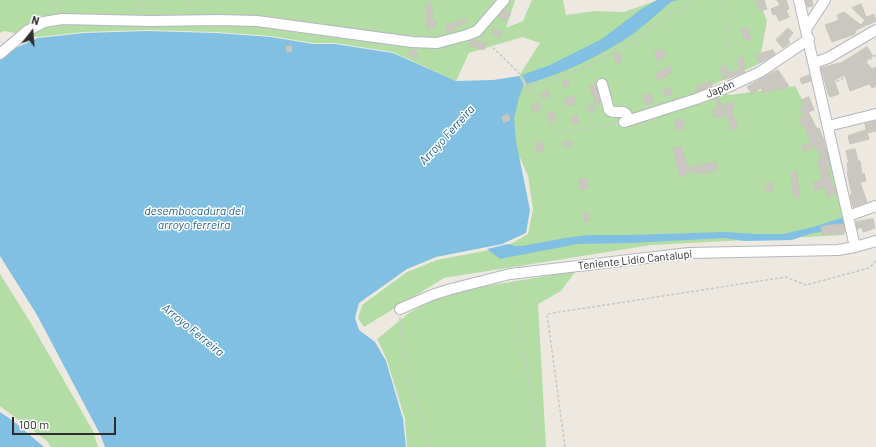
<!DOCTYPE html>
<html>
<head>
<meta charset="utf-8">
<style>
	body { margin:0 }
	#map { position:relative; width:876px; height:447px; overflow:hidden; background:#ede9e1; font-family:Barlow,sans-serif }
	canvas { display:block }
	.north { position:absolute; left:12px; top:12px; width:40px; height:40px; -webkit-text-stroke:3px #fff; paint-order:stroke; rotate:17deg; font-size:11px; font-weight:700; line-height:16px; text-align:center; color:#2d2d2d }
	.north::after { content:''; display:block; margin:auto; width:14px; height:18px; background:#2d2d2d; clip-path:polygon(50% 0,100% 100%,50% 72%,0 100%) }
	.scale { position:absolute; left:12px; top:417px; width:104px; height:18px; box-sizing:border-box; border:2px solid #2d2d2d; border-top:0; padding-left:5px; font-size:12px; line-height:14px; white-space:nowrap; color:#2d2d2d; -webkit-text-stroke:3px #fff; paint-order:stroke }
</style>
</head>
<body>
<div id="map">
<canvas width="876" height="447"></canvas>
<div class="north">N</div>
<div class="scale">100 m</div>
</div>
<script>
const context = document.querySelector('canvas').getContext('2d');
context.lineJoin = 'round';
function paint(path, color) { context.fillStyle = color; context.fill(path, 'evenodd'); }
function strokePath(path, color, width, dash) { context.strokeStyle = color; context.lineWidth = width; context.lineCap = dash ? 'butt' : 'round'; context.setLineDash(dash || []); context.stroke(path); }
function drawText(font, color, halo, rows, align = 'center') {
  context.font = font + ' Barlow,sans-serif'; context.lineWidth = 3; context.setLineDash([]); context.textBaseline = 'middle'; context.strokeStyle = halo; context.fillStyle = color; for (const [text, x, y, turn = 0] of rows) {
    context.save(); context.translate(x, y); context.rotate((+turn || 0) * Math.PI / 180); context.textAlign = isNaN(turn) ? turn : align; if (halo) context.strokeText(text, 0, 0); context.fillText(text, 0, 0); context.restore();
  }
}
const green = new Path2D(`
	M0,0H515L506,28L523,21L532,0H563L566,15L596,11L624,12L658,0H759L767,21L759,64L708,87L730,95L795,86L812,118L846,189L844,235L651,245L444,278L364,327L358,318L362,305L407,272L437,260L505,247L528,234L533,209L528,176L513,142L509,120L516,97L525,84L519,76L540,43L522,37L469,53L456,81L393,52L335,43H313L271,36L216,32L147,30L84,32L38,37L4,31L0,33Z
	M576,271L561,291L538,304L546,447H407L405,419L387,360L377,339L409,313L444,293Z
	M0,274L29,320L93,431L98,447H51L47,441L0,406Z`);
const water = new Path2D(`
	M657,0H678L671,2C658,13 646,24 633,34C601,56 564,73 527,84L522,75L550,65L602,39L640,10Z
	M146,31L216,33L271,37L313,44H335L393,53L456,81L493,80L519,76L524,84L519,98L514,118L516,141L530,210L526,233L502,244L436,257L407,269L359,303L355,318L359,330L375,342L386,361L403,419L406,447H105L100,434L37,315L0,256V55L38,38L84,33Z
	M844,217L846,226L806,235L792,240L744,241L725,238L632,243L577,244L500,259L487,249L508,244L515,246H522L565,238L588,235H628L725,232L757,234H783L813,227Z
	M0,412L12,420L44,447H0Z`);
const building = new Path2D(`
	M756,0H764L767,9L760,11Z
	M777,0H786L789,9L786,10L789,17L779,21L776,14L773,15L771,9L780,5Z
	M806,0H812L813,6L808,7Z
	M427,4H432V11L433,12L432,21L437,22L435,27L427,28Z
	M861,4L866,17L874,14L876,21L869,24L870,25L869,24L856,30L861,25L855,30L856,32L854,33L855,34L832,42L825,25L839,20L837,15L844,12L861,25L865,20L852,8Z
	M505,9L511,13L505,21L499,17Z
	M466,19L467,22L455,27L456,29L447,32L445,26Z
	M747,28L751,39L745,41L741,30Z
	M788,28L793,33L788,39L790,43L783,48L776,40Z
	M494,29L501,31L500,37L492,35Z
	M472,40L486,43L484,50L477,48L478,47L469,46L470,41Z
	M291,46L292,51L287,52L286,47Z
	M867,47L873,56L865,61L872,69L876,67V86L872,88L869,84L850,91L845,75L834,80L839,94L830,97L828,93L821,68L839,63V64Z
	M663,49L666,56L657,60L654,53Z
	M416,50L417,56L409,57V51Z
	M773,50L775,54L766,60L759,63L756,55Z
	M620,53L622,61L616,63L613,54Z
	M743,57L746,67L740,68L737,59Z
	M669,66L672,73L658,80L655,75Z
	M725,66L728,73L743,68L745,72L724,80L720,67Z
	M778,70L789,86L782,90L780,88L770,92L769,90L763,93L761,88L752,94L747,87L769,74Z
	M809,75L811,81L802,84L800,79Z
	M568,79L570,84L565,87L562,82Z
	M710,81L712,86L696,92L695,88Z
	M596,83L600,103L597,105L589,86Z
	M670,88L673,94L666,97L663,92Z
	M547,90L550,96L544,99L541,94Z
	M650,93L654,102L646,105L643,96Z
	M574,97L575,104L566,106L564,99Z
	M809,97L814,110L808,112L817,129L819,128L824,141L830,167L828,168L832,187L835,186L836,194L827,196L825,187L815,190L813,182L823,180L817,161L821,159L816,146L804,151L802,146L811,142L804,125L802,126L798,119L804,117L800,109L804,107L802,100Z
	M718,98L726,115L724,103L733,102L734,109H731L733,119L727,120V116L714,117L713,110L718,109L716,99Z
	M538,103L540,111L534,113L531,105Z
	M594,104L596,109L590,112L587,106Z
	M553,112L556,120L551,122L548,114Z
	M508,114L510,120L504,123L502,117Z
	M577,116L579,123L572,124L571,117Z
	M683,119L684,129L676,130L675,120Z
	M736,119L737,129L730,130L729,120Z
	M876,121V131L867,133L865,124Z
	M866,130L869,139L850,144L848,136Z
	M570,140L572,145L564,148L563,142Z
	M542,142L544,151L538,153L535,144Z
	M681,146L682,151H683L687,167L716,162L717,171L698,174V171L685,173L686,175L680,177L673,148Z
	M855,149L858,161H860L862,174L864,173L866,181L860,182L867,202L853,207L850,195H852L847,172L848,171L847,163H849L846,151Z
	M797,172L799,197H794L791,173Z
	M586,179L588,188L581,190L579,180Z
	M772,183V191H766L765,184Z
	M588,213L590,220L585,221L583,214Z
	M873,219L875,228L863,232L862,227L857,229L856,222Z
	M839,224H843L845,232L834,235V233L823,235L821,227Z`);
const path = new Path2D(`
	M57,0L60,12
	M186,0L200,12
	M723,0L733,76
	M134,12L143,3L150,0
	M482,37L519,73L527,87L540,100L552,130L557,133L616,123
	M827,85L842,79L876,55
	M527,87L583,69L635,40L670,15L695,0
	M512,282L540,447
	M400,317C399,361 418,405 431,447
	M565,447L547,314L786,277L806,285L869,268L876,261`);
const minor = new Path2D(`
	M799,0L855,247
	M806,29L825,0
	M0,54L27,31L44,22L62,19L151,21L220,20L257,21L412,42L437,43L467,35L477,31L504,0
	M814,63L828,58L876,30
	M602,84L609,110C618,116 625,106 629,120
	M624,122L696,99L728,87L760,72L809,39
	M828,126L876,114
	M848,216L876,206
	M400,309L432,295L451,289L510,274L689,253L838,250L855,247L876,241`);
const streetNames = [
	["Japón",720,89,-23],
	["Teniente Lidio Cantalupi",635,260,-6]
];
const waterNames = [
	["Arroyo Ferreira",447,135,-48],
	["desembocadura del",194,211],
	["arroyo ferreira",194,225],
	["Arroyo Ferreira",193,330,39]
];
paint(green, '#b3dda5');
paint(water, '#81c0e2');
paint(building, '#c9c7bf');
strokePath(building, '#c8c5bb', 1);
strokePath(minor, '#b5b6bf', 12);
strokePath(path, '#c8c8c8', 1.5, [3, 2]);
strokePath(minor, '#fff', 10);
drawText('11px', '#2d2d2d', '#fff', streetNames);
drawText('italic 12px', '#1d5f91', '#fff', waterNames);
</script>
</body>
</html>
